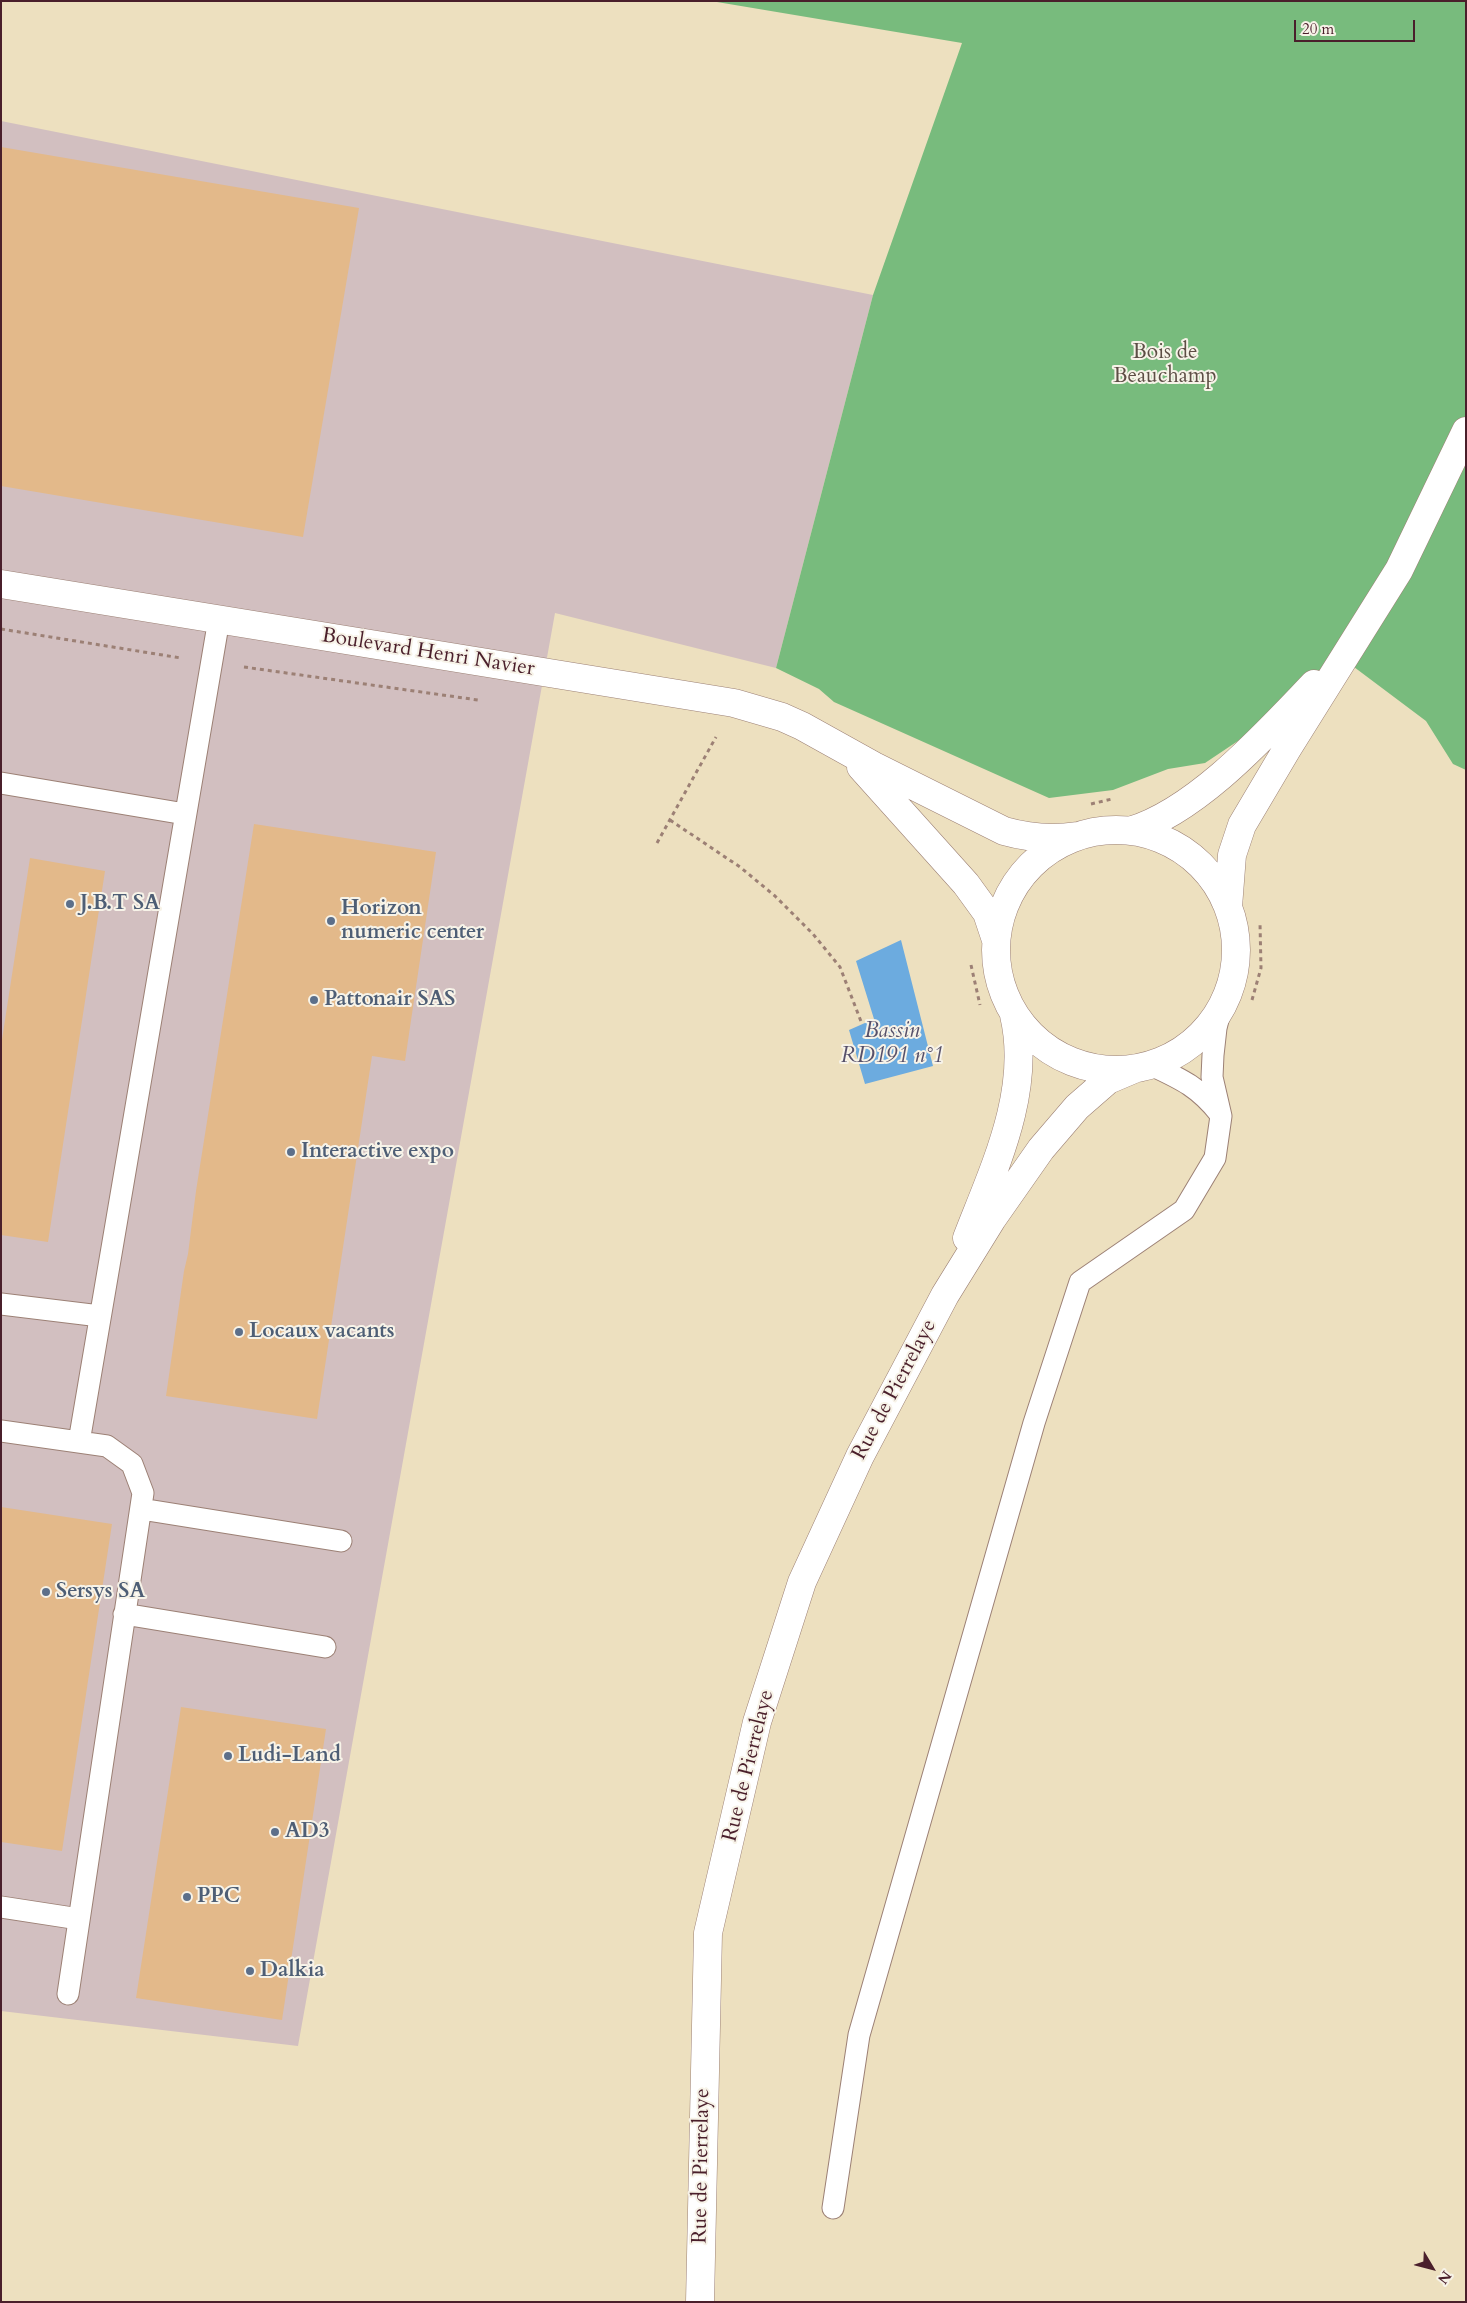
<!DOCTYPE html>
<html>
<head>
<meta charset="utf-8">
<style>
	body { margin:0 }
	#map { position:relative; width:1467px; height:2303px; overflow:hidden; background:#ede0bf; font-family:Cardo,serif }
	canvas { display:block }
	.frame { position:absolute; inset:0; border:2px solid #4a1f2b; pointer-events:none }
	.north { position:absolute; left:1407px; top:2243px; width:50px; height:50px; -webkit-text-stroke:4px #f7f3e8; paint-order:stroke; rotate:127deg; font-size:14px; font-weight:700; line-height:20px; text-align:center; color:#4a1f2b }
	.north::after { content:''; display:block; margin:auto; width:18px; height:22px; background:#4a1f2b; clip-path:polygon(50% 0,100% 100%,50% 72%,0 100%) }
	.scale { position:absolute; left:1294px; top:20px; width:121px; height:22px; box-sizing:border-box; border:2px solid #4a1f2b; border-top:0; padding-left:6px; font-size:15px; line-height:18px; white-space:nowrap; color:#4a1f2b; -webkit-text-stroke:4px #f7f3e8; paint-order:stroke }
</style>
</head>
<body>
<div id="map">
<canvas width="1467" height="2303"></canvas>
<div class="frame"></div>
<div class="north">N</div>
<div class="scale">20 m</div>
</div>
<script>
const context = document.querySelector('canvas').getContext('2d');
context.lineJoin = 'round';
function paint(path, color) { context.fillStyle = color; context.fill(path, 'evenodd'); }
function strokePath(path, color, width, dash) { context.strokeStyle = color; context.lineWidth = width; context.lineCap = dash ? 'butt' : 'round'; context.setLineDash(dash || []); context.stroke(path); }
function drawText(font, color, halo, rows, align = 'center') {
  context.font = font + ' Cardo,serif'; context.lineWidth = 4; context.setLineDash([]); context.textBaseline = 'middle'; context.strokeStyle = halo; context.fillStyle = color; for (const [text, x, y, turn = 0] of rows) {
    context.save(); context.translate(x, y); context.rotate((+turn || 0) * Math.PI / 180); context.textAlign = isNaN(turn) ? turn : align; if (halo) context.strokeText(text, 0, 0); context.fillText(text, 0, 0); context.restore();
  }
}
const industrial = new Path2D(`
	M1,121L873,295L776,668L555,613L298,2046L1,2011Z`);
const forest = new Path2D(`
	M711,1H1466V770L1453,764L1426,721L1338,655L1311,692L1205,763L1168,769L1113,790L1049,798L834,702L819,689L776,668L873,295L962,43Z`);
const water = new Path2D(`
	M901,940L933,1066L865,1084L849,1030L874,1019L856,961Z`);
const building = new Path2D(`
	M1,147L359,208L303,537L1,486Z
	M254,824L436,852L405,1061L372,1056L317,1419L166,1396L184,1271L188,1254L196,1191Z
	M30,858L105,871L48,1242L1,1235V1046Z
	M1,1507L112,1524L62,1851L1,1842Z
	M181,1707L326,1729L282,2020L136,1998Z`);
const path = new Path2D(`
	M1,629L181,658
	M244,667L478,700
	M1091,804L1112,799
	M670,820L740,867L775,896L813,934L840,967L862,1024
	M657,843L716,737
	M971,965L980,1005
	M1252,1000L1261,968L1260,923`);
const service = new Path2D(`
	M1,783L185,814
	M1151,1065C1181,1079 1199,1087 1220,1114
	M1,1304L100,1316
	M1,1431L107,1446L132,1464L143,1493L68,1994
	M79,1442L219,619
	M141,1509L341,1541
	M124,1614L325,1647
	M1,1907L79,1919
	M833,2208L859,2035L1034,1423L1080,1282L1184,1210L1215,1158L1221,1116L1212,1077L1213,1055L1216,1028L1221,1008`);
const secondary = new Path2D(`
	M1,584L734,703L782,717L802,726L874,766L1004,831C1029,838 1051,840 1077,836
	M861,767L966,884L987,913L996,940
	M996 950a120 120 0 1 1 240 0a120 120 0 1 1-240 0Z
	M1130,831C1197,811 1266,734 1314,684
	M1228,907L1232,855L1242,825L1287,749L1399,570L1466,431
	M967,1238C994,1168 1032,1091 1014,1015
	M700,2302L708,1933L757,1722L802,1582L860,1456L945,1295L992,1219L1041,1149L1077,1107L1108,1080L1134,1069`);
const markers = [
	[70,904,5,"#5c6f8a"],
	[331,921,5,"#5c6f8a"],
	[314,1000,5,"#5c6f8a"],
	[291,1152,5,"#5c6f8a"],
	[239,1332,5,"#5c6f8a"],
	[46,1592,5,"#5c6f8a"],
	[228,1756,5,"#5c6f8a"],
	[275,1832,5,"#5c6f8a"],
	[187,1897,5,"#5c6f8a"],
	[250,1971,5,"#5c6f8a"]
];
const parkNames = [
	["Bois de",1165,353],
	["Beauchamp",1165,377]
];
const streetNames = [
	["Boulevard Henri Navier",428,653,9],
	["Rue de Pierrelaye",895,1390,-62],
	["Rue de Pierrelaye",749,1766,-76],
	["Rue de Pierrelaye",702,2166,-89]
];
const serviceNames = [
	["J.B.T SA",80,904],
	["Horizon",341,909],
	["numeric center",341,933],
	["Pattonair SAS",324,1000],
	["Interactive expo",301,1152],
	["Locaux vacants",249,1332],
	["Sersys SA",56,1592],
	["Ludi-Land",238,1756],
	["AD3",285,1832],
	["PPC",197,1897],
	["Dalkia",260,1971]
];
const waterNames = [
	["Bassin",892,1032],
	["RD191 n°1",892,1057]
];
paint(industrial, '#d2bfc0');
paint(forest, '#78bb7d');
paint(water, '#6cabdf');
paint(building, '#e3b98a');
strokePath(service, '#9c8075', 23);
strokePath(secondary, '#9c8075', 29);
strokePath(path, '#9c8075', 3, [4, 4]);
strokePath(service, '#fff', 21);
strokePath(secondary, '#fff', 28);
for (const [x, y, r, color] of markers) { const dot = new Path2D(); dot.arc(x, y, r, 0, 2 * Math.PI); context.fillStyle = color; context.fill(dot); strokePath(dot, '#f7f3e8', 2); }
drawText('21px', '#5d4e45', '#f7f3e8', parkNames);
drawText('21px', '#4a1f2b', '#f7f3e8', streetNames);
drawText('bold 21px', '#4e5e75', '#f7f3e8', serviceNames, 'left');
drawText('italic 22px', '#56506a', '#f7f3e8', waterNames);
</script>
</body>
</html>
